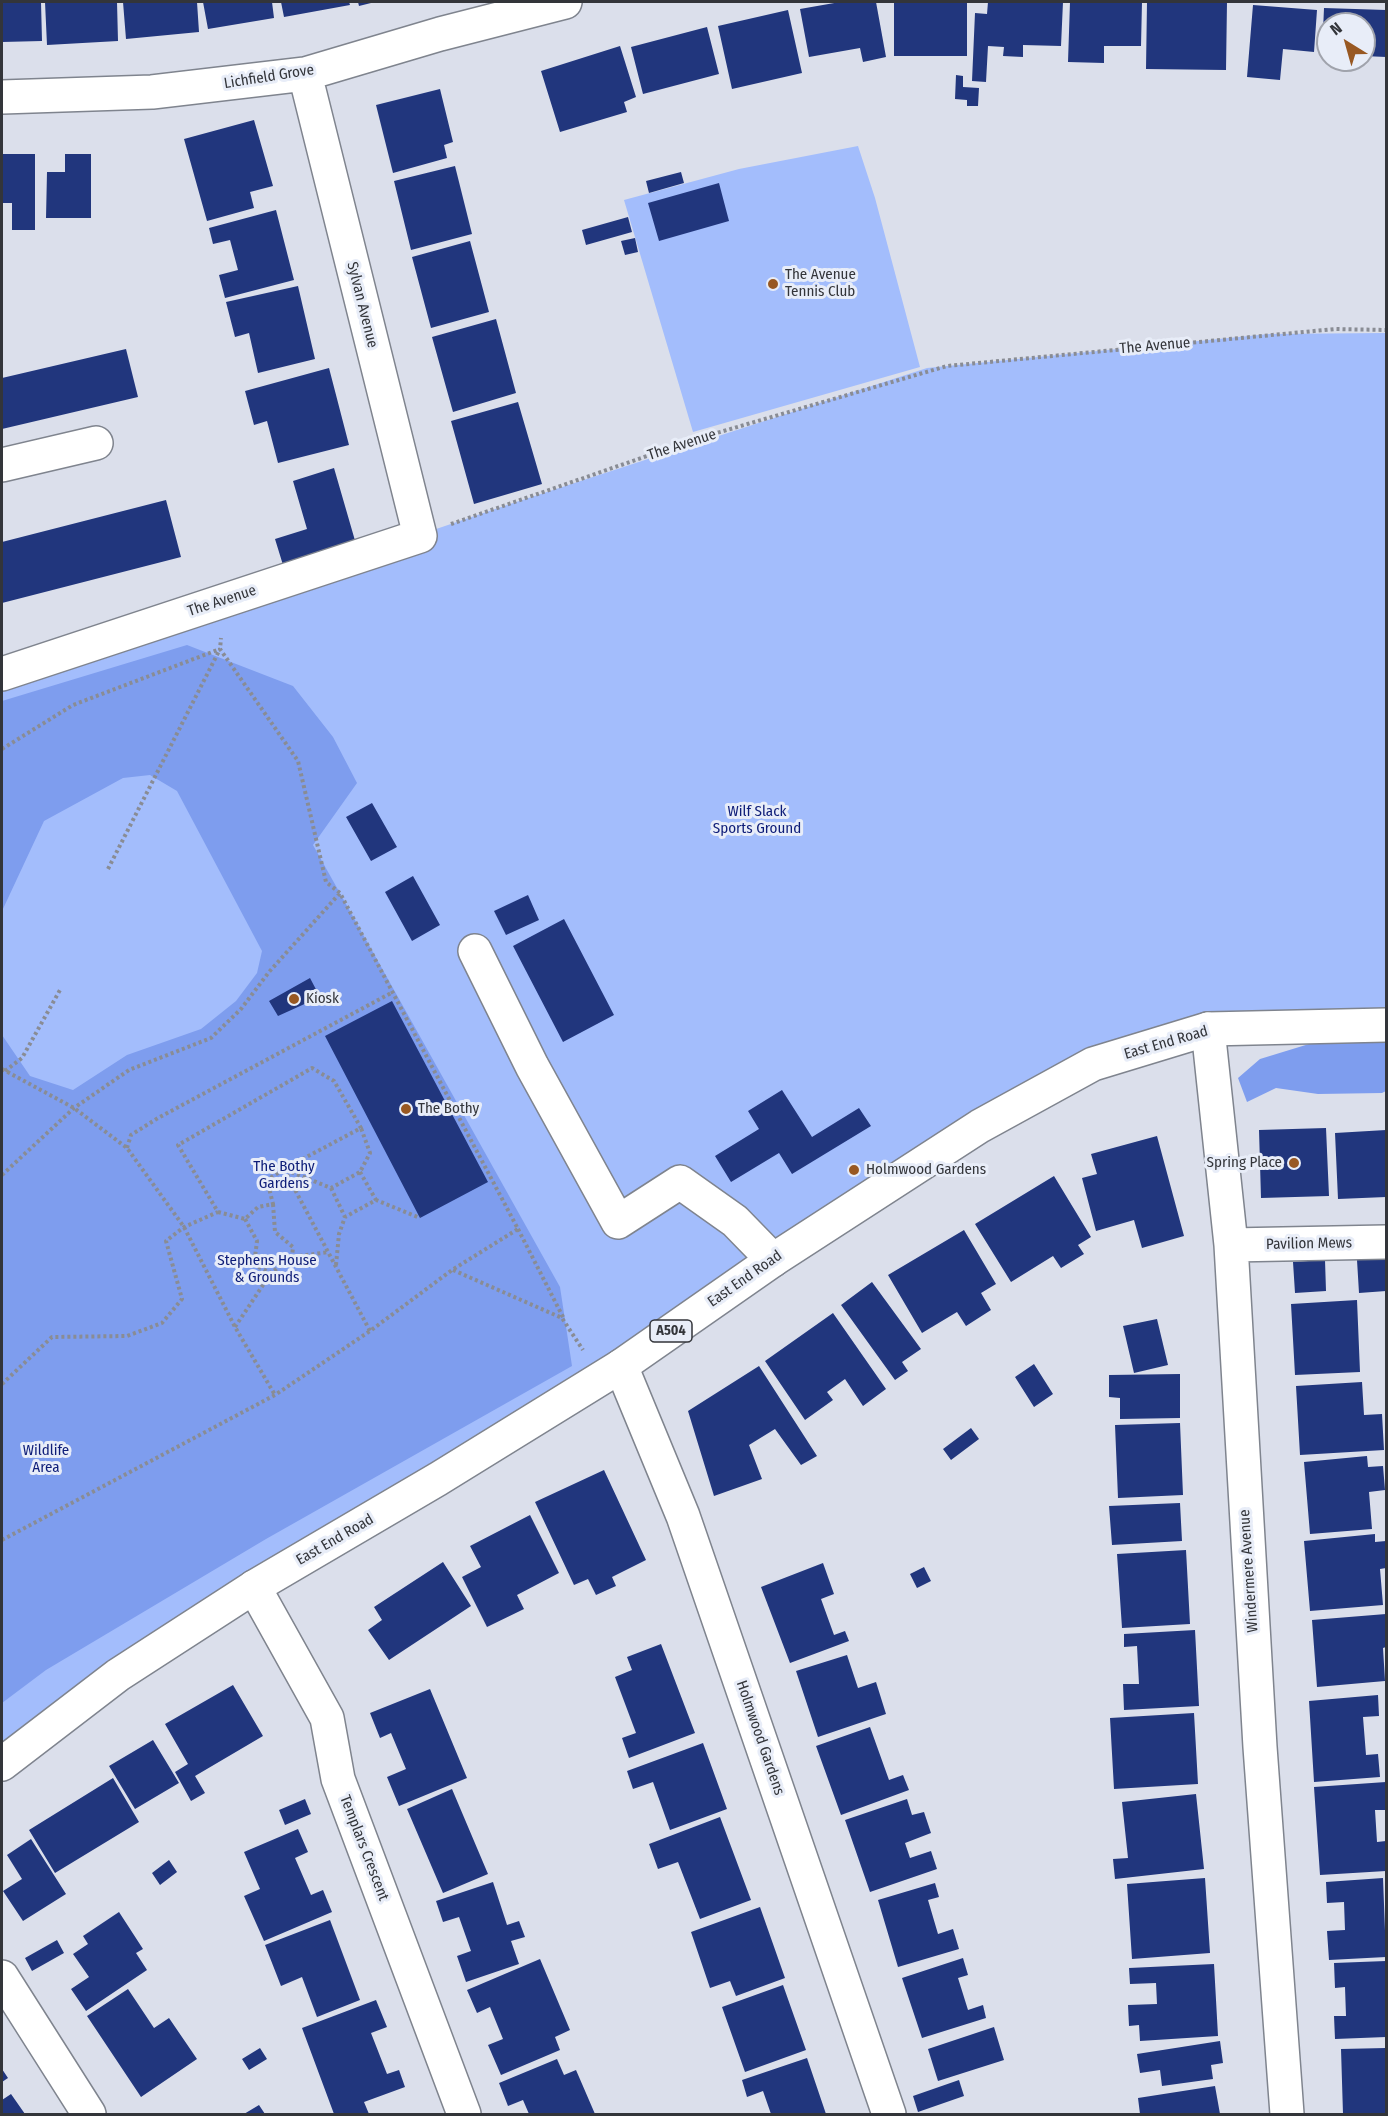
<!DOCTYPE html>
<html>
<head>
<meta charset="utf-8">
<style>
	body { margin:0 }
	#map { position:relative; width:1388px; height:2116px; overflow:hidden; background:#dbdfeb; font-family:"Fira Sans Condensed",sans-serif }
	canvas { display:block }
	.frame { position:absolute; inset:0; border:3px solid #33353a; pointer-events:none }
	.north { position:absolute; left:1316px; top:12px; width:60px; height:60px; box-sizing:border-box; background:#e8edf8; border:2px solid #a0a3ac; border-radius:50%; rotate:323deg; font-size:16px; font-weight:700; line-height:24px; text-align:center; color:#33353a }
	.north::after { content:''; display:block; margin:auto; width:21px; height:27px; background:#985822; clip-path:polygon(50% 0,100% 100%,50% 72%,0 100%) }
</style>
</head>
<body>
<div id="map">
<canvas width="1388" height="2116"></canvas>
<div class="frame"></div>
<div class="north">N</div>
</div>
<script>
const context = document.querySelector('canvas').getContext('2d');
context.lineJoin = 'round';
function paint(path, color) { context.fillStyle = color; context.fill(path, 'evenodd'); }
function strokePath(path, color, width, dash) { context.strokeStyle = color; context.lineWidth = width; context.lineCap = dash ? 'butt' : 'round'; context.setLineDash(dash || []); context.stroke(path); }
function drawText(font, color, halo, rows, align = 'center') {
  context.font = font + ' "Fira Sans Condensed",sans-serif'; context.lineWidth = 6; context.setLineDash([]); context.textBaseline = 'middle'; context.strokeStyle = halo; context.fillStyle = color; for (const [text, x, y, turn = 0] of rows) {
    context.save(); context.translate(x, y); context.rotate((+turn || 0) * Math.PI / 180); context.textAlign = isNaN(turn) ? turn : align; if (halo) context.strokeText(text, 0, 0); context.fillText(text, 0, 0); context.restore();
  }
}
const green = new Path2D(`
	M858,146L875,198L920,367L693,432L624,200L739,169Z
	M1386,333V1022L1093,1063L2,1765V676L507,505L927,368L1269,334Z`);
const forest = new Path2D(`
	M187,645L293,686L333,737L357,783L313,845L560,1287L572,1366L266,1539L46,1670L2,1703V1035L30,1076L73,1090L127,1055L201,1029L236,1001L257,973L262,951L177,791L150,775L123,778L44,821L2,911V701Z
	M1386,1040V1091L1382,1093L1318,1094L1276,1088L1247,1102L1238,1078L1260,1059L1309,1044Z`);
const building = new Path2D(`
	M2,2H41L42,41L2,42Z
	M45,2H117L118,41L47,45Z
	M123,2H197L199,32L126,39Z
	M203,2H272L274,18L208,29Z
	M281,2H349L350,5L284,17Z
	M358,2H375L359,6Z
	M840,2H876L886,57L863,62L860,48L809,57L800,9Z
	M894,2H967V56H894Z
	M988,2H1063L1061,46L1023,45V57L1003,56L1004,47L988,46L986,82L972,81L975,13L987,14Z
	M1070,2H1142L1141,46H1104V63L1068,62Z
	M1147,2H1227L1226,70L1146,69Z
	M1253,5L1317,10L1314,52L1283,49L1280,80L1247,77Z
	M1324,8L1386,10V57L1364,56V24H1328V54H1322Z
	M788,10L802,73L732,89L718,26Z
	M707,27L719,74L643,94L631,47Z
	M620,46L636,97L624,102L627,112L560,132L541,71Z
	M956,75L963,76V87L979,88L978,106H967V100L955,99Z
	M440,89L453,142L444,145L447,158L393,173L376,105Z
	M254,120L273,186L250,192L254,208L207,221L184,139Z
	M2,154H35V230H12V203H2Z
	M65,154H91V218H46L47,172H65Z
	M455,166L472,234L411,250L394,181Z
	M681,172L684,183L649,193L646,181Z
	M719,183L729,221L659,241L648,203Z
	M276,210L294,280L225,298L219,275L238,270L230,240L213,244L209,228Z
	M628,217L632,232L586,245L582,230Z
	M635,238L638,252L625,255L621,241Z
	M470,241L489,312L431,328L412,257Z
	M298,286L315,359L258,373L249,333L235,337L226,302Z
	M496,319L516,393L453,412L432,337Z
	M126,349L138,397L2,429V378Z
	M329,368L349,445L278,463L267,421L254,425L245,391Z
	M518,402L542,484L474,504L451,421Z
	M334,468L356,544L283,565L275,539L307,529L293,481Z
	M166,500L181,557L2,603V542Z
	M372,803L397,847L371,861L346,817Z
	M413,876L440,925L412,941L385,892Z
	M528,895L539,920L506,935L494,911Z
	M564,919L614,1015L563,1042L513,946Z
	M310,978L320,997L278,1016L269,1001Z
	M392,1001L488,1182L420,1218L325,1036Z
	M782,1090L812,1137L859,1108L871,1126L792,1174L779,1153L731,1182L715,1156L759,1129L748,1111Z
	M1326,1128L1329,1196L1261,1198L1259,1130Z
	M1386,1130V1197L1338,1199L1335,1133Z
	M1157,1136L1184,1236L1142,1248L1134,1220L1096,1231L1082,1178L1097,1174L1091,1154Z
	M1054,1176L1091,1237L1078,1245L1084,1254L1061,1268L1053,1256L1011,1282L975,1224Z
	M964,1230L996,1284L981,1293L991,1310L966,1326L957,1312L922,1333L888,1275Z
	M1386,1258V1291L1359,1293L1357,1260Z
	M1325,1260L1326,1291L1295,1293L1293,1262Z
	M872,1282L921,1349L902,1362L908,1371L895,1380L841,1305Z
	M1357,1300L1360,1372L1295,1375L1291,1304Z
	M833,1313L886,1389L863,1406L845,1379L827,1392L833,1400L805,1420L765,1361Z
	M1157,1319L1168,1365L1134,1373L1123,1326Z
	M1034,1364L1053,1394L1034,1407L1015,1377Z
	M759,1366L817,1456L801,1465L775,1429L749,1445L762,1479L714,1496L688,1411Z
	M1180,1374V1418L1120,1419V1398L1109,1397V1375Z
	M1362,1382L1364,1415L1382,1414L1384,1450L1300,1455L1296,1386Z
	M1180,1423L1183,1495L1118,1498L1115,1425Z
	M971,1428L979,1439L951,1460L943,1449Z
	M1367,1456L1368,1467L1383,1466L1385,1490L1369,1492L1372,1529L1310,1534L1304,1462Z
	M604,1470L646,1560L612,1577L616,1586L596,1595L588,1579L574,1585L535,1502Z
	M1180,1503L1182,1541L1112,1545L1109,1506Z
	M530,1515L559,1573L517,1595L524,1609L487,1627L462,1577L481,1567L470,1546Z
	M1375,1534V1542L1386,1541V1568L1380,1569L1383,1605L1310,1611L1304,1541Z
	M1186,1550L1190,1624L1122,1628L1117,1554Z
	M443,1562L471,1606L389,1660L368,1630L382,1620L374,1607Z
	M823,1563L834,1594L821,1599L834,1635L845,1631L849,1641L790,1663L761,1587Z
	M924,1567L931,1581L917,1588L910,1574Z
	M1386,1614V1647L1383,1648L1385,1681L1317,1687L1312,1620Z
	M1195,1630L1199,1706L1124,1710L1123,1684H1139L1137,1646L1124,1647V1634Z
	M661,1644L695,1733L629,1758L622,1738L636,1733L615,1677L632,1670L627,1657Z
	M847,1655L858,1688L876,1682L886,1714L818,1737L796,1671Z
	M233,1685L263,1736L195,1776L205,1793L191,1801L175,1772L188,1764L165,1724Z
	M430,1689L467,1778L399,1806L387,1777L406,1769L391,1733L380,1738L370,1713Z
	M1378,1695L1379,1716L1363,1717L1366,1755L1378,1754L1380,1777L1314,1782L1309,1701Z
	M1194,1713L1198,1784L1114,1789L1110,1718Z
	M870,1727L889,1780L903,1775L909,1790L841,1815L816,1746Z
	M153,1740L179,1783L135,1809L109,1766Z
	M703,1743L727,1809L670,1830L653,1782L633,1789L627,1771Z
	M113,1778L139,1822L55,1873L29,1830Z
	M1386,1782V1810H1375L1377,1842L1386,1841V1871L1320,1875L1314,1787Z
	M452,1789L488,1874L443,1893L407,1809Z
	M1196,1794L1204,1869L1115,1879L1113,1859L1128,1858L1122,1802Z
	M305,1799L311,1814L285,1825L279,1810Z
	M907,1799L912,1815L924,1812L931,1833L905,1843L910,1858L931,1851L937,1869L870,1892L845,1820Z
	M720,1817L751,1900L700,1919L678,1862L658,1869L649,1844Z
	M298,1829L308,1852L295,1858L311,1895L323,1890L332,1912L264,1941L244,1896L260,1889L244,1852Z
	M31,1839L66,1894L23,1921L3,1891L22,1879L7,1855Z
	M169,1860L177,1872L160,1885L152,1873Z
	M1205,1878L1210,1953L1132,1959L1127,1884Z
	M1383,1878L1386,1957L1329,1960L1327,1931L1345,1930L1344,1902L1327,1903L1326,1882Z
	M493,1882L507,1925L519,1921L525,1937L511,1941L519,1964L466,1982L457,1956L471,1951L459,1917L443,1922L436,1901Z
	M935,1883L939,1897L928,1900L938,1934L953,1929L959,1949L898,1967L878,1900Z
	M760,1907L785,1978L736,1996L730,1981L710,1988L691,1932Z
	M119,1912L143,1949L136,1953L147,1970L86,2011L71,1989L89,1977L73,1954L88,1944L83,1936Z
	M330,1920L360,2000L317,2017L302,1977L281,1986L265,1945Z
	M57,1940L64,1953L32,1971L25,1958Z
	M963,1958L968,1975L958,1978L968,2010L983,2005L986,2018L922,2038L902,1978Z
	M540,1959L570,2030L555,2037L560,2050L501,2075L488,2045L503,2039L490,2007L477,2013L467,1990Z
	M1386,1961V2037L1335,2039L1334,2016H1346L1345,1987L1335,1988L1334,1963Z
	M1214,1964L1218,2036L1140,2041L1139,2025L1129,2026L1128,2005L1157,2004L1156,1983L1130,1984L1129,1968Z
	M783,1985L806,2050L745,2072L722,2007Z
	M128,1989L154,2028L169,2018L197,2059L141,2097L87,2016Z
	M376,2000L387,2027L371,2033L387,2074L399,2070L405,2087L364,2102L369,2114H334L302,2028Z
	M994,2027L1004,2060L938,2081L928,2049Z
	M1220,2041L1223,2063L1211,2065L1213,2079L1162,2086L1160,2070L1140,2073L1137,2054Z
	M260,2048L267,2059L249,2070L242,2059Z
	M1386,2048V2114H1343L1341,2049Z
	M807,2058L826,2114H771L763,2091L747,2097L742,2080Z
	M557,2059L564,2075L576,2070L595,2114H529L523,2100L508,2106L499,2083Z
	M2,2069L8,2078L2,2082Z
	M959,2080L964,2096L918,2112L913,2096Z
	M1215,2086L1220,2114H1140L1138,2098Z
	M11,2094L25,2114H2V2100Z
	M259,2105L265,2114H244Z`);
const path = new Path2D(`
	M451,524L696,439L947,366L1335,329L1386,330
	M2,749L73,705L220,649
	M108,869L220,649
	M2,1069L74,1108L127,1148L184,1227L235,1327L275,1395
	M5,1071L22,1058L60,990
	M127,1148L131,1135L158,1118L393,992
	M360,1172L376,1200
	M2,1175L74,1108L129,1070L211,1038L241,1009L269,972L340,893
	M331,1188L345,1217
	M273,1204L275,1232L293,1247L292,1257
	M218,1212L245,1219L258,1207L273,1204L267,1180L284,1169L331,1188L360,1172L370,1153L361,1128
	M245,1219L257,1241L254,1265L271,1273L292,1257L329,1252
	M518,1229L564,1319
	M336,1265L339,1234L345,1217L376,1200L420,1218
	M453,1270L562,1318L583,1350
	M235,1327L271,1273
	M2,1384L52,1337L127,1336L162,1323L182,1299L166,1241L184,1227L218,1212L178,1145L312,1068L334,1081L361,1128L284,1169L370,1331
	M2,1540L275,1395L370,1331L452,1270L518,1229L340,893L326,882L298,761L220,649L221,638`);
const minor = new Path2D(`
	M2,97L152,92L305,74L440,34L565,2
	M2,465L96,443
	M2,674L420,536L305,74
	M475,951L532,1066L618,1222L680,1182L735,1221L773,1260
	M1208,1029L1231,1245L1260,1747L1287,2114
	M1231,1245L1386,1242
	M621,1366L683,1516L889,2114
	M254,1587L327,1718L338,1779L464,2114
	M2,1977L89,2114`);
const major = new Path2D(`
	M2,1764L118,1675L254,1587L438,1479L621,1366L773,1260L980,1126L1093,1064L1208,1029L1386,1025`);
const markers = [
	[773,284,6,"#985822"],
	[294,999,6,"#985822"],
	[406,1109,6,"#985822"],
	[1294,1163,6,"#985822"],
	[854,1170,6,"#985822"]
];
const shields = [
	[671,1331,42]
];
const shieldNames = [
	["A504",671,1331]
];
const streetNames = [
	["Lichfield Grove",269,77,-9],
	["Sylvan Avenue",362,305,76],
	["The Avenue",1155,346,-5],
	["The Avenue",682,445,-18],
	["The Avenue",222,601,-18],
	["East End Road",1166,1043,-16],
	["Pavilion Mews",1309,1244,-1],
	["East End Road",745,1279,-35],
	["East End Road",335,1540,-30],
	["Windermere Avenue",1249,1571,-94],
	["Holmwood Gardens",760,1738,71],
	["Templars Crescent",364,1848,69]
];
const poiNames = [
	["The Avenue",785,275],
	["Tennis Club",785,292],
	["Kiosk",306,999],
	["The Bothy",418,1109],
	["Spring Place",1282,1163,"right"],
	["Holmwood Gardens",866,1170]
];
const parkNames = [
	["Wilf Slack",757,812],
	["Sports Ground",757,829],
	["The Bothy",284,1167],
	["Gardens",284,1184],
	["Stephens House",267,1261],
	["& Grounds",267,1278],
	["Wildlife",46,1451],
	["Area",46,1468]
];
paint(green, '#a3bdfc');
paint(forest, '#7e9dee');
paint(building, '#21367d');
strokePath(minor, '#7f848e', 36);
strokePath(major, '#7f848e', 36);
strokePath(path, '#898c94', 4, [3, 3]);
strokePath(minor, '#fff', 33);
strokePath(major, '#fff', 33);
for (const [x, y, r, color] of markers) { const dot = new Path2D(); dot.arc(x, y, r, 0, 2 * Math.PI); context.fillStyle = color; context.fill(dot); strokePath(dot, '#e8edf8', 2); }
for (const [x, y, w] of shields) { const box = new Path2D(); box.roundRect(x - w / 2, y - 11, w, 22, 4.5); context.fillStyle = '#e8edf8'; context.fill(box); strokePath(box, '#33353a', 1.5); }
drawText('bold 14px', '#33353a', null, shieldNames);
drawText('15px', '#33353a', '#e8edf8', streetNames);
drawText('15px', '#33353a', '#e8edf8', poiNames, 'left');
drawText('15px', '#0e1d78', '#e8edf8', parkNames);
</script>
</body>
</html>
